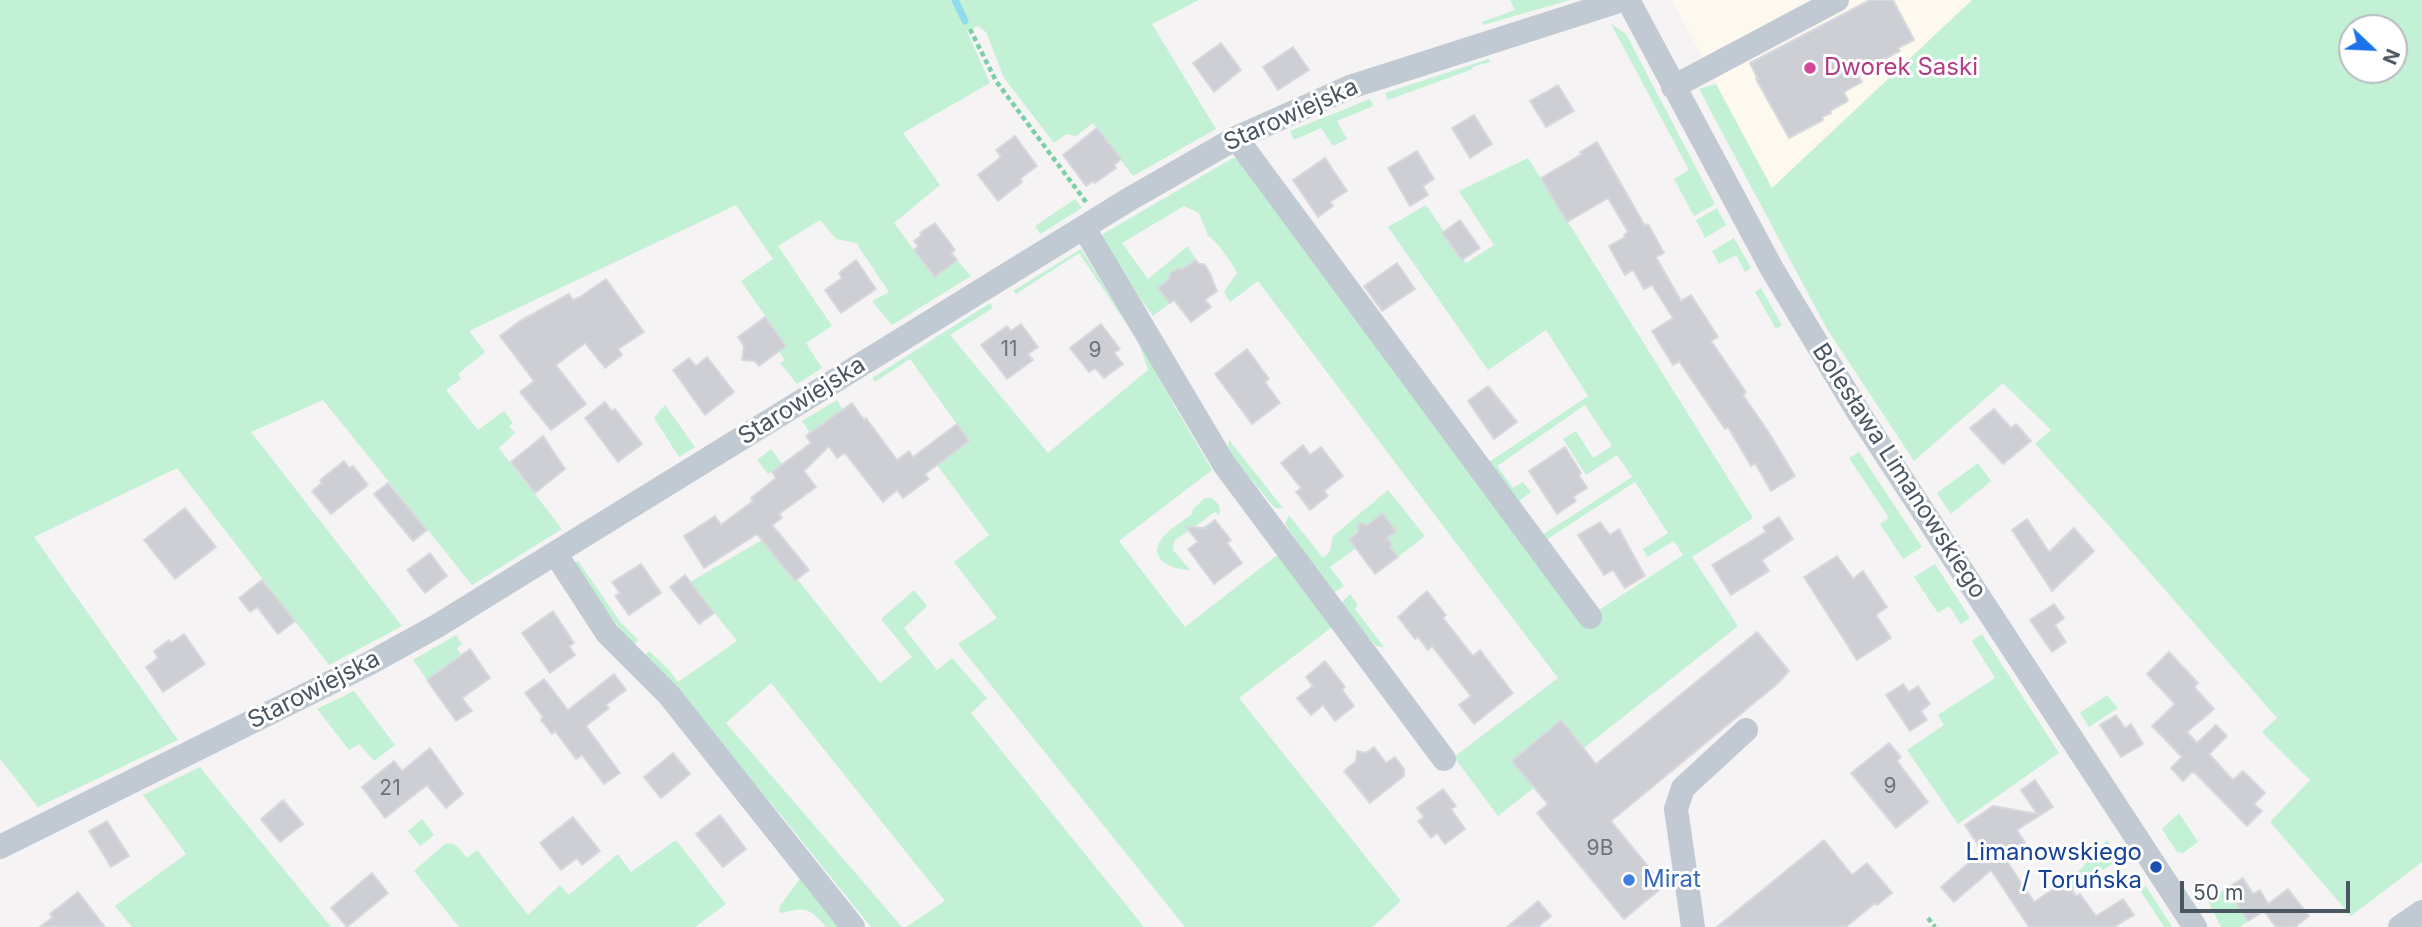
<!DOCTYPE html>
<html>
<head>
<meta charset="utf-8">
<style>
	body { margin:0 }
	#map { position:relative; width:2422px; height:927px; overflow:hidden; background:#f5f3f3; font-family:Inter,sans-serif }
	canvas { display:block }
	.north { position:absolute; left:2338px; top:14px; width:70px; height:70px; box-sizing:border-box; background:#fff; border:2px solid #b7bbc0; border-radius:50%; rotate:113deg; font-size:19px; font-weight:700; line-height:28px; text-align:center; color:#4a5661 }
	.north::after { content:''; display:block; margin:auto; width:24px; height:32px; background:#1a73e8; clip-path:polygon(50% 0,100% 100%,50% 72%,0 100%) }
	.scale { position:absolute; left:2180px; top:881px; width:170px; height:32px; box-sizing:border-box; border:4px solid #4a5661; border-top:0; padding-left:9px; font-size:21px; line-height:24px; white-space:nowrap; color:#4a5661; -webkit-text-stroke:5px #fff; paint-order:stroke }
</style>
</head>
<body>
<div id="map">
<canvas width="2422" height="927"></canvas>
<div class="north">N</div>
<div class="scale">50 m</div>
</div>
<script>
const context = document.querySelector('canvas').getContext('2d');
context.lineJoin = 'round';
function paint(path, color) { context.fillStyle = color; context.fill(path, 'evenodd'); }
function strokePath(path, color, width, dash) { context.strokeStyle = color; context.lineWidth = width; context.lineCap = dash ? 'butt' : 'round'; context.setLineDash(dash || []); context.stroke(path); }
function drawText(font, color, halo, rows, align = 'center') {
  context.font = font + ' Inter,sans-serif'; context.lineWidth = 6; context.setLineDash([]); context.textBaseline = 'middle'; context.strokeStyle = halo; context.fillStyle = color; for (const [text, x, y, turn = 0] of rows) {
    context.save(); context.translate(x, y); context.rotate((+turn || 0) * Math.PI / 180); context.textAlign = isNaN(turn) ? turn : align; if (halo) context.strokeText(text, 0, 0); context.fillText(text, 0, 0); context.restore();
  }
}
const commercial = new Path2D(`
	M1672,0H1972L1772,189Z`);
const green = new Path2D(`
	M0,0H1199L1152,24L1216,129L1133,176L1093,123L1076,136L1066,134L1054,143L1004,78L986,32L978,26L967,31L990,83L903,133L940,185L894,223L934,277L957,260L971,276L892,325L872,301L889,292L856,243L836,239L820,220L778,246L832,326L806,343L822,368L797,384L780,363L785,360L779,351L786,346L741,281L773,259L736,205L469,331L485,352L458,374L461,379L446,390L478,430L504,411L513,423L509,426L515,433L499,448L562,529L472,585L323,400L251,432L402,626L329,665L177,468L34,537L178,740L38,807L0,759Z
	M1510,0H1570L1483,25L1482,22L1515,10Z
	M1972,0H2422V862L2351,916L2270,822L2310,780L2262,732L2277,718L2103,519L2035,444L2051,430L2003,383L1914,461L1827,329L1699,89L1716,84L1772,188ZM2352,28H2394V70H2352Z
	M1611,24L1626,34L1715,204L1694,216L1674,179L1689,170Z
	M1489,59L1490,62L1472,67L1473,69L1388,100L1385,93Z
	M1370,99L1373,106L1337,121L1347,139L1333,146L1321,128L1294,140L1290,131Z
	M1233,158L1239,159L1596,612L1683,555L1674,541L1647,557L1643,549L1668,533L1635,482L1543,542L1539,537L1632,477L1617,455L1586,475L1563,439L1576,431L1593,458L1612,446L1585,405L1497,466L1513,488L1523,482L1531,492L1515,504L1486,464L1588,396L1546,330L1488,370L1388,227L1426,205L1466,263L1494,245L1459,191L1528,158L1753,518L1692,557L1738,626L1498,816L1454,757L1558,678L1258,281L1230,302L1224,292L1237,273C1233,264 1216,240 1208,236L1199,213L1184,206L1122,243L1148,279L1188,246L1196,260L1159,289L1170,303L1153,316L1100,243L1103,234Z
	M1075,199L1082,208L1040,234L1035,226Z
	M1717,208L1726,225L1705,238L1696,220Z
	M1734,238L1751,268L1745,272L1736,255L1719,264L1712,251Z
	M1081,249L1154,365L1174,405L1212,470L1119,541L1185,627L1276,556L1286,560L1336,624L1239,698L1401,901L1372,927H1185L958,644L997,618L954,562L989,535L937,465L969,441L910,359L875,382L872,378L990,303L993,308L950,335L1048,453L1148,370L1138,341L1079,253L1016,294L1013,291Z
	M1761,288L1782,325L1776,329L1755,292Z
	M837,400L843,410L810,433L802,421Z
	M665,405L695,447L679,457L654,418Z
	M1229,440L1283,508H1275L1231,456L1228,449Z
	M771,449L782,464L768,474L757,460Z
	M1859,452L1922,547L1903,559L1880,524L1889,518L1849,458Z
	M1978,463L1991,481L1951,514L1937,493Z
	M1388,490L1425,536L1398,557L1390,547L1392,544L1387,538L1396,531L1382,514L1368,525L1363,524L1349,539L1356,548L1330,567L1344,586L1332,594L1285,524L1289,515L1323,558C1333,551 1330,546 1333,536Z
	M1205,498H1212L1219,505L1220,513L1218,515L1215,512L1174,541L1173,550L1190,570C1172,570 1144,558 1164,536C1171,528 1183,521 1192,514L1193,509Z
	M762,540L795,581L798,580L880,683L912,657L881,619L914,590L927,606L904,628L937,670L952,658L987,698L971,713L1144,927H906L945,901L771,683L726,723L902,927H871L781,815L643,657L649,651L669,670L678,682L737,641L690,582Z
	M578,561L621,623L638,640L633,647L572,564Z
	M1935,564L1970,618L1961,624L1949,606L1938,613L1914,577Z
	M1350,594L1358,605L1355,609L1384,647L1376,646L1340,604Z
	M1982,634L2059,753L1958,824L1907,750L1944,725L1938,715L1995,678L1972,641Z
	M456,635L462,644L457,648L461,655L427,680L413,660Z
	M354,691L395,745L374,761L359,744L349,750L317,709Z
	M2107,695L2118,708L2089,727L2080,713Z
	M200,767L207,776L331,927H132L115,906L186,854L143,795Z
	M2179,813L2198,842L2183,853L2177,852L2162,829Z
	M422,819L434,835L420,846L408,831Z
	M676,840L726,904L695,927H459L414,871L445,844C457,841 460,850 467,858L477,850L528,915L560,885L569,895L618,854L631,872Z
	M2107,840L2120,859L2072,890L2066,881L2081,869Z
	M800,879L839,927H826C809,907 806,907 781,913L779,911L780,906Z
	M2146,886L2172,927H2164L2140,890Z
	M2227,888L2248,921L2240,927H2221L2208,901Z`);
const stream = new Path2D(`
	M955,0L965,21`);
const building = new Path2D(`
	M1870,0H1893L1914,40L1898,48L1900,51L1857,73L1862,82L1844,92L1848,101L1830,111L1831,113L1822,117L1823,120L1789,138L1756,79H1758L1750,63Z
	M1221,43L1241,70L1214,92L1193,63Z
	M1293,47L1309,70L1278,90L1263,67Z
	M1558,85L1574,111L1546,127L1530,101Z
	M1474,115L1492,144L1470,158L1452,128Z
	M1097,128L1121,159L1114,165L1116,168L1095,183L1093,181L1086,186L1063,155Z
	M1015,136L1037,166L1020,179L1022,182L998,201L978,175L1001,157L996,150Z
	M1597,142L1645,226L1648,224L1664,253L1656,257L1681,301L1691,295L1718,337L1711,341L1746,392L1743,395L1769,433L1795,476L1771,491L1755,463L1751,466L1728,427L1725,429L1679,361L1673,365L1652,331L1673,318L1652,285L1644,289L1633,270L1625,275L1609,246L1625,237L1624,235L1628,232L1608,198L1567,222L1541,178L1582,154L1580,152Z
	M1417,151L1434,179L1423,186L1428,195L1410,206L1388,168Z
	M1325,158L1347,191L1330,202L1333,206L1318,217L1293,180Z
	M1460,220L1480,248L1462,260L1442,233Z
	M935,223L955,250L951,253L957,260L935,277L914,250L918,246L914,241L922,235L920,233Z
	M856,260L876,289L841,313L825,290L842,278L839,273Z
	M1196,260L1199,264H1204L1209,271L1217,291L1205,300L1211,307L1191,322L1174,300L1170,303L1158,288L1169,279L1170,274L1178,268L1183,269Z
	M1397,263L1415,289L1382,311L1364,286Z
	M606,279L644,332L618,349L622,355L605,368L585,343L556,365L586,404L551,430L520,392L534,381L500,336L520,321L569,294L573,300L580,297Z
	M765,317L786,346L759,366L755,361L742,360L744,346L738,337Z
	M1021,324L1038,347L1028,354L1033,360L1007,379L981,345L1007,326L1011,331Z
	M1101,324L1120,349L1114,353L1123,364L1104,378L1095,368L1089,372L1070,348Z
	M1247,349L1269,379L1265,382L1280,403L1252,424L1215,374Z
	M707,357L734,392L705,415L673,370L689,358L696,366Z
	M1488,386L1517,422L1494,439L1468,401Z
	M605,402L612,411L615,409L642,444L618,462L585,418Z
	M852,403L864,420L866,418L897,460L909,451L913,457L957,424L969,441L925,474L929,479L903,498L897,490L883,502L845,453L837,458L829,446L804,471L816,487L779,514L782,518L772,525L809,570L795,581L757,534L704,568L684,536L715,516L721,525L753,501L751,498L776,478L772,472L811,443L806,436Z
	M1994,409L2011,428L2016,424L2031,441L2003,464L1970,428Z
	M543,436L565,469L535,493L511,462Z
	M1303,445L1310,455L1321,447L1343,476L1324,491L1328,496L1310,510L1296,492L1301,488L1281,463Z
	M1565,447L1581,473L1579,475L1587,488L1573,497L1576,501L1557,514L1529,471Z
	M344,461L349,468L353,466L368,485L331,514L312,491L322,483L320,480Z
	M388,483L427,530L413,541L374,494Z
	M185,508L216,547L175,579L144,540Z
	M1382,513L1396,531L1387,538L1392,544L1390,547L1398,557L1375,574L1349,539L1358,532L1359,523L1368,525Z
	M1779,517L1793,539L1762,560L1769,571L1731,595L1712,565L1766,532L1763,527Z
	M2027,519L2049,552L2074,528L2094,551L2052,591L2012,530Z
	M1215,520L1231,540L1227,543L1242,563L1214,584L1188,549L1198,542L1186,527L1204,528Z
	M1600,522L1610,535L1619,529L1645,576L1625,588L1613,570L1604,575L1578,535Z
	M430,553L447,576L425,593L407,570Z
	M1837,556L1853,579L1863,571L1887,607L1876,615L1891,638L1857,660L1804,577Z
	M641,564L661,593L629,615L615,596L620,593L612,582Z
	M685,575L714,613L699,624L670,587Z
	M262,580L295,621L278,634L257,607L250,612L239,598Z
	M1427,591L1446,615L1443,618L1473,656L1480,650L1513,693L1474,724L1459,705L1471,696L1432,646L1428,650L1418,637L1415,639L1398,617Z
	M2054,604L2064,618L2055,625L2066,642L2052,652L2030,620Z
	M553,611L574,643L569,646L575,655L550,673L522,633Z
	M1757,632L1789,671L1777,684L1611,821L1664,886L1624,919L1537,813L1548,804L1512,761L1561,720L1596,764Z
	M184,634L205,664L163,692L146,667L158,658L154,651L169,640L171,643Z
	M470,649L490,678L462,698L472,711L456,721L427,680Z
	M2169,652L2198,683L2194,687L2214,709L2187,732L2197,743L2216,725L2227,736L2209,754L2233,780L2243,771L2265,793L2254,804L2262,811L2247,826L2196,774L2192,772L2183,781L2171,768L2182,757L2152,726L2175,704L2147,674Z
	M1325,661L1345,687L1342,690L1354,706L1335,721L1323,705L1311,715L1297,698L1313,686L1306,677Z
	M614,674L626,690L606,705L609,708L586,726L620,773L604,784L582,755L576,759L555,731L552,734L541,720L543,717L525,693L544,679L568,710Z
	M1903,684L1909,692L1918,686L1930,704L1921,711L1927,720L1910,731L1886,695Z
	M2116,715L2125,728L2131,724L2143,744L2121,757L2100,725Z
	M1889,743L1901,757L1897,761L1928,802L1896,828L1851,773Z
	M1374,747L1386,763L1395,757L1404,769V776L1370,803L1344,771L1356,761L1357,751L1366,753Z
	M430,748L463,794L446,808L427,785L385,818L362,787L394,761L402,771Z
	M673,753L690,774L661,798L644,777Z
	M2035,780L2053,807L2017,830L2025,843L2004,857L2034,902L2066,881L2076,896L2080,894L2096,916L2123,899L2134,915L2114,927H2029L1991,870L1954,902L1941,887L1982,851L1965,825L1993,806L2037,814L2021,790Z
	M1443,789L1456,806L1451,809L1465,829L1445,844L1437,833L1431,838L1418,821L1424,817L1417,808Z
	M283,800L303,824L280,842L261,819Z
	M720,815L746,849L723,867L696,834Z
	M573,817L600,851L582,865L577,858L561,870L540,843Z
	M107,821L129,856L111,867L89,831Z
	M1824,840L1852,875L1867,863L1892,893L1877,905L1875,903L1846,927H1717Z
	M372,873L388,893L347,927L331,908Z
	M2243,878L2253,894L2260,890L2268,904L2288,889L2309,916L2295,927H2276L2264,911L2248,921L2227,888Z
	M78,892L105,927H40L53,917L50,914Z
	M1538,901L1551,916L1538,927H1507Z`);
const path = new Path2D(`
	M970,29L996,81L1086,202
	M1928,918L1935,927`);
const minor = new Path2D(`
	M1628,0L1772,269L1860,415L2195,927
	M1673,87L1837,0
	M1236,138L1590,617
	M1084,228L1224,464L1444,759
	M555,553L607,633L669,695L853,927
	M0,847L370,663L437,626L1128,200L1236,138L1350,87L1622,0
	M1693,927L1676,809L1683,788L1746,730
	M2400,927L2422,912`);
const markers = [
	[1810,68,7,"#d1479c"],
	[2156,867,7,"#1a4fb4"],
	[1629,880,7,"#3f7fe0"]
];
const numberNames = [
	["11",1009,350],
	["9",1095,351],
	["9",1890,787],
	["21",390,789],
	["9B",1600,849]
];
const hotelNames = [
	["Dworek Saski",1824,68]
];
const streetNames = [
	["Starowiejska",1291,115,-24],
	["Starowiejska",802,401,-32],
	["Bolesława Limanowskiego",1899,471,57],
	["Starowiejska",314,690,-27]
];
const transitNames = [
	["Limanowskiego",2142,853],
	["/ Toruńska",2142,881]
];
const shopNames = [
	["Mirat",1643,880]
];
paint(commercial, '#fdf9ef');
paint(green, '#c3f1d5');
strokePath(stream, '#90daee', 7);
paint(building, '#cdcfd5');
strokePath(building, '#d7d9de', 2);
strokePath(path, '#7ad0a6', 4.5, [5, 3.5]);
strokePath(minor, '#c1cad2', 24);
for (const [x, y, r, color] of markers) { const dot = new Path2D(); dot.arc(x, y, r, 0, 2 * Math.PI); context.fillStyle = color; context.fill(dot); strokePath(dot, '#fff', 2.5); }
drawText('21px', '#6b747e', null, numberNames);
drawText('24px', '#b23c85', '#fff', hotelNames, 'left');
drawText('24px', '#4a5661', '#fff', streetNames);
drawText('24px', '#164399', '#fff', transitNames, 'right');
drawText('24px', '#366cbe', '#fff', shopNames, 'left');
</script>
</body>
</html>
